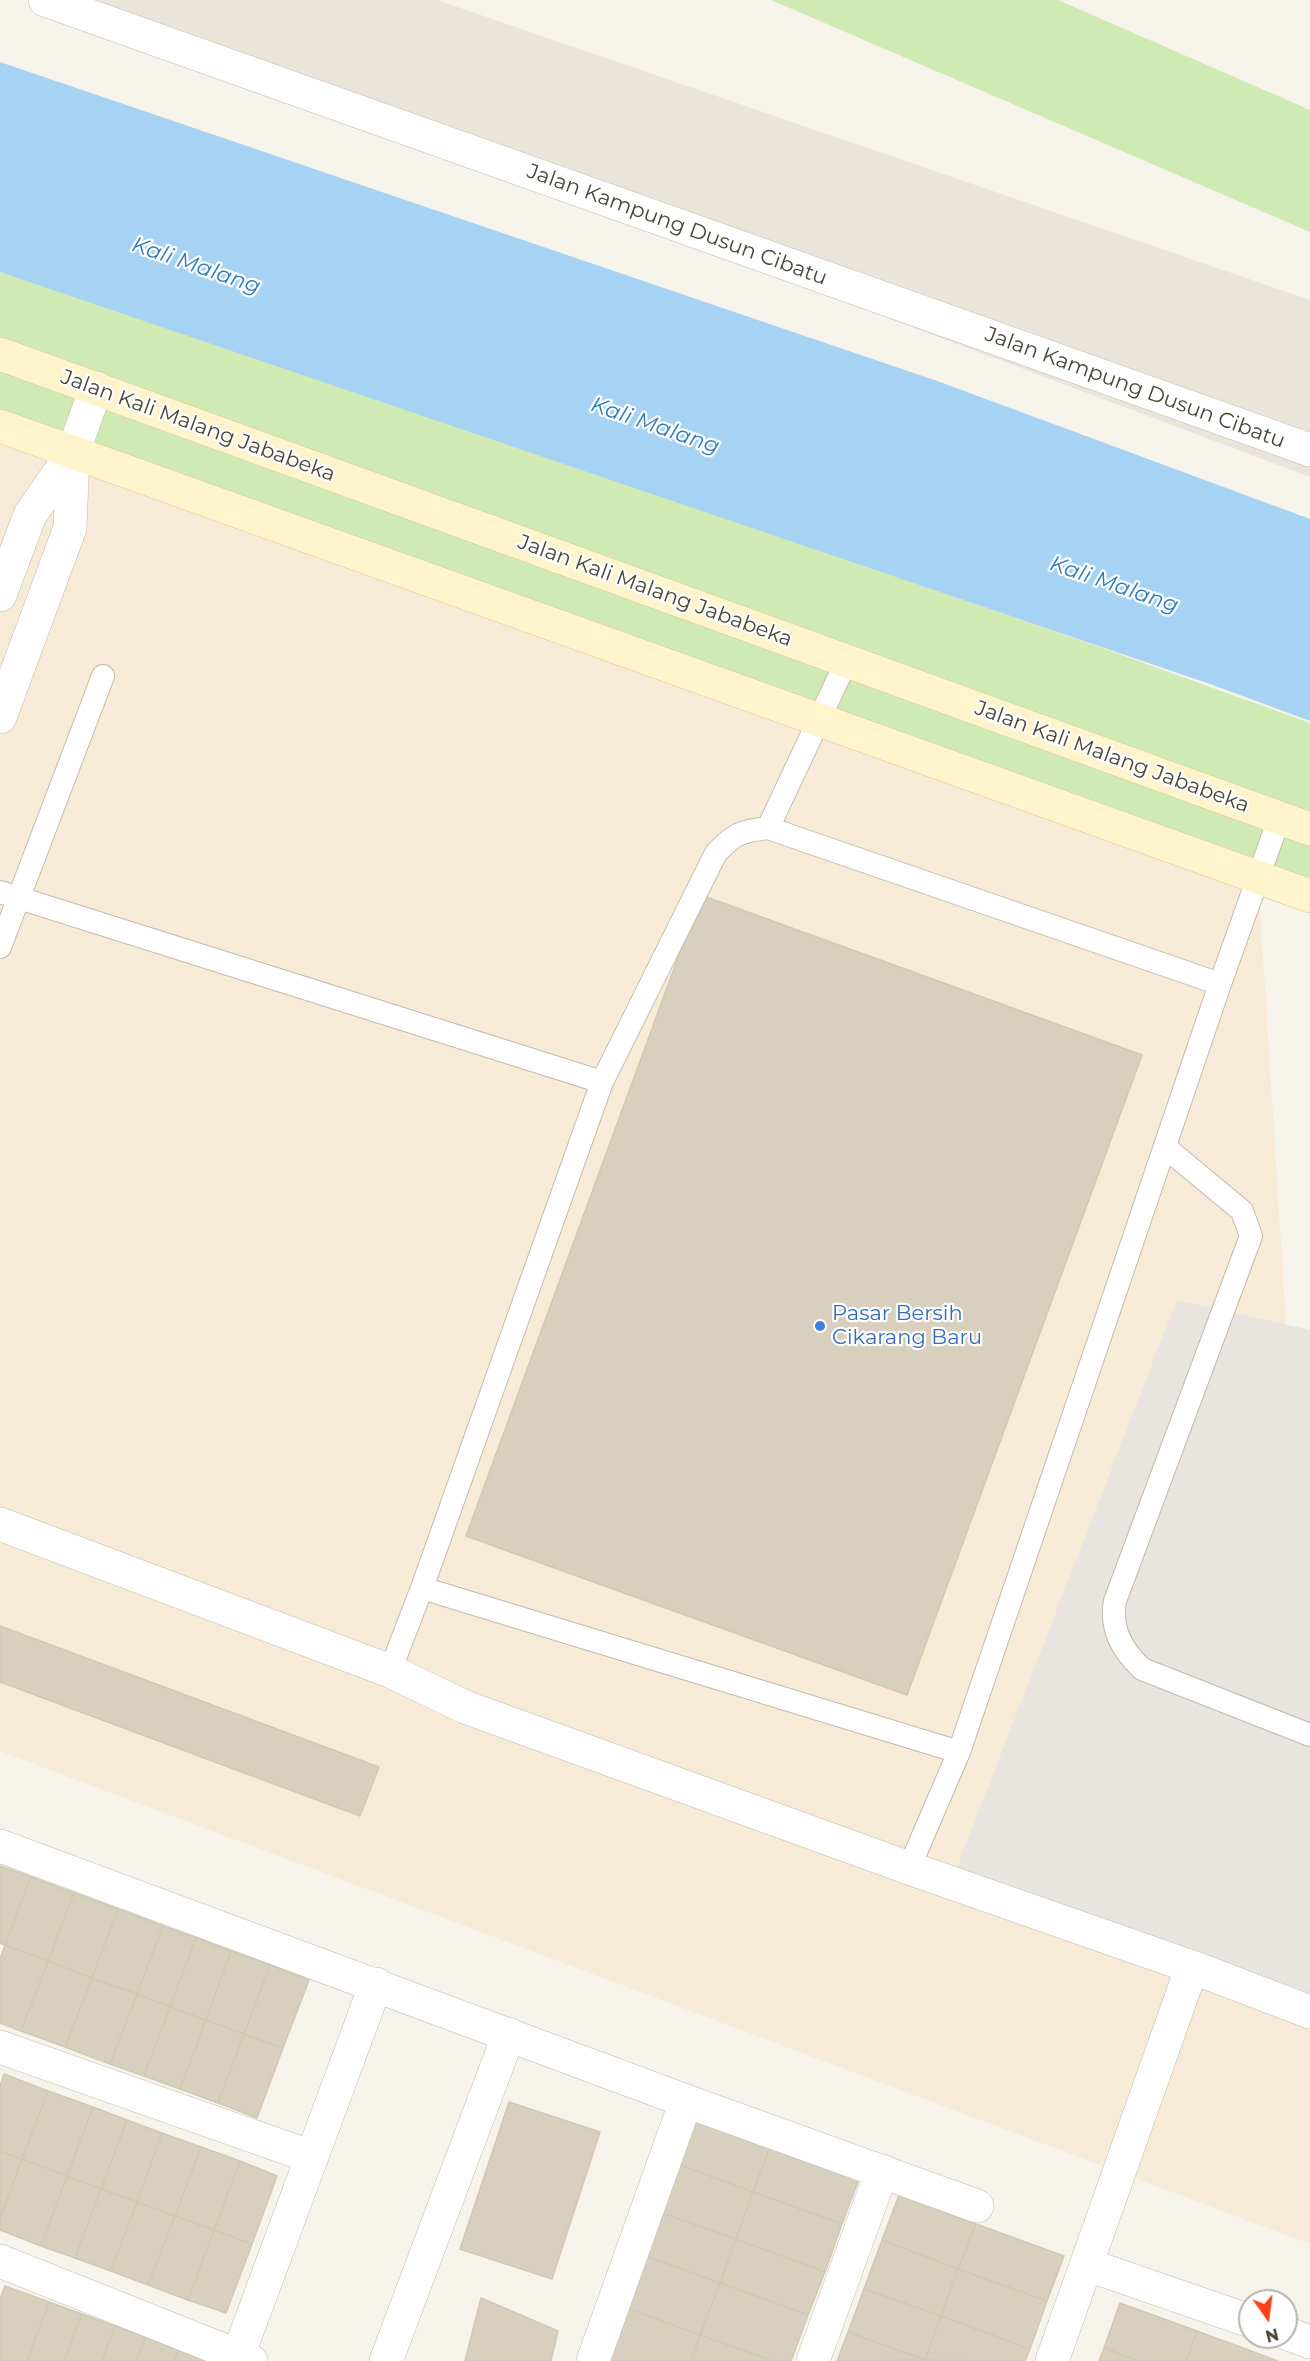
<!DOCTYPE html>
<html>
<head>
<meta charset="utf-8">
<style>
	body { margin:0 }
	#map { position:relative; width:1310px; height:2361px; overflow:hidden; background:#f6f3eb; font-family:Montserrat,sans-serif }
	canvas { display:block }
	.north { position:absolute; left:1238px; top:2289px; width:60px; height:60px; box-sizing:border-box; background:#fff; border:2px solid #b7b4af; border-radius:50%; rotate:166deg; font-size:16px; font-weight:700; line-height:24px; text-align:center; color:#4a4438 }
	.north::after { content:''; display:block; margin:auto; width:21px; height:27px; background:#ff4118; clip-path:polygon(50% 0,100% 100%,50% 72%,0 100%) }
</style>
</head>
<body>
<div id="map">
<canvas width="1310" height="2361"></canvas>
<div class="north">N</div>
</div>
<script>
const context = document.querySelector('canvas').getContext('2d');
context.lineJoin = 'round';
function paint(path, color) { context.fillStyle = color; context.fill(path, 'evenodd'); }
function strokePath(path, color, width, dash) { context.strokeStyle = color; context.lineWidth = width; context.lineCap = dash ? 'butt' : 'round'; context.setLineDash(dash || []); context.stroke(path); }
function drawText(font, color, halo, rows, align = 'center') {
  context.font = font + ' Montserrat,sans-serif'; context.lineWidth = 4.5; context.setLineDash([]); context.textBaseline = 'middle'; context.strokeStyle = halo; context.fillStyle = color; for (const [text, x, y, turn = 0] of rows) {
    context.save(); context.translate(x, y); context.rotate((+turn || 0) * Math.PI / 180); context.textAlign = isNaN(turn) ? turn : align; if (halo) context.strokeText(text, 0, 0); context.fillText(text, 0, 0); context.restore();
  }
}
const residential = new Path2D(`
	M44,0H437L1310,300V477Z`);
const commercial = new Path2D(`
	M0,426L1258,877L1286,1325L1177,1300L1310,2014V2244L0,1751Z`);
const industrial = new Path2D(`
	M1177,1300L1310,1330V2014L955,1873Z`);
const green = new Path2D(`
	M771,0H1058L1310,110V232Z
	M0,268L1091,644L1310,723V896L0,427Z`);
const water = new Path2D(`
	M0,62L940,382L1310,519V721L1213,685L0,272Z`);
const building = new Path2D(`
	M701,895L1142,1055L907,1695L466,1536Z
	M0,1626L379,1767L360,1816L0,1682Z
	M0,1866L31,1877L5,1945L0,1943Z
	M31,1877L74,1893L48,1961L5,1945Z
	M74,1893L118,1909L92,1978L48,1961Z
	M118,1909L163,1926L137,1994L92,1978Z
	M163,1926L196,1938L170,2007L137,1994Z
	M196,1938L231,1951L206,2020L170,2007Z
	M5,1945L48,1961L21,2031L0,2023V1959Z
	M231,1951L270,1965L244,2034L206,2020Z
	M48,1961L92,1978L65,2047L21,2031Z
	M270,1965L309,1980L283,2048L244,2034Z
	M92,1978L137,1994L110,2064L65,2047Z
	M137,1994L170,2007L144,2076L110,2064Z
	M170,2007L206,2020L180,2089L144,2076Z
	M206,2020L244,2034L218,2103L180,2089Z
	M244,2034L283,2048L257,2118L218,2103Z
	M4,2074L48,2091L22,2159L0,2151V2086Z
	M48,2091L93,2107L67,2176L22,2159Z
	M509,2102L600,2132L552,2279L460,2249Z
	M93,2107L127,2120L101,2189L67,2176Z
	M694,2119L770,2147L753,2192L677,2164Z
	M127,2120L162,2133L137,2202L101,2189Z
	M162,2133L201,2147L175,2216L137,2202Z
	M201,2147L240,2161L214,2230L175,2216Z
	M770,2147L859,2179L842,2224L753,2192Z
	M0,2151L22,2159L0,2219Z
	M22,2159L67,2176L41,2246L0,2230V2219Z
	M240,2161L277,2176L252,2244L214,2230Z
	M677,2164L753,2192L736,2239L659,2212Z
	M67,2176L101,2189L75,2258L41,2246Z
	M101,2189L137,2202L111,2271L75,2258Z
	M753,2192L842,2224L825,2272L736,2239Z
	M899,2195L976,2224L958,2269L882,2240Z
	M137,2202L175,2216L148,2285L111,2271Z
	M659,2212L736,2239L720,2283L643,2255Z
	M175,2216L214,2230L188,2300L148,2285Z
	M976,2224L1064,2256L1047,2301L958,2269Z
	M214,2230L252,2244L226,2313L188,2300Z
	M736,2239L825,2272L808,2315L720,2283Z
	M882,2240L958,2269L941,2316L864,2289Z
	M643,2255L720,2283L700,2335L624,2307Z
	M958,2269L1047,2301L1030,2349L941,2316Z
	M720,2283L808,2315L791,2361H773L700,2335Z
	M5,2286L49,2302L27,2361H0V2299Z
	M864,2289L941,2316L925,2360L848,2332Z
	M481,2298L558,2331L551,2361H465Z
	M49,2302L82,2314L64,2361H27Z
	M1120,2303L1197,2331L1186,2361H1139L1104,2348Z
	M624,2307L700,2335L691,2361H614L605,2357Z
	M82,2314L115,2326L102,2361H64Z
	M941,2316L1030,2349L1025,2361L925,2360Z
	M115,2326L146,2337L136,2361H102Z
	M1197,2331L1278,2361H1186Z
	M848,2332L925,2360L837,2361Z
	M700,2335L773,2361H691Z
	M146,2337L178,2350L174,2361H136Z
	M1104,2348L1139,2361H1099Z
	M178,2350L209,2361H174Z`);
const service = new Path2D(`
	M768,828L847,660
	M0,892L602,1082
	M0,947L103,676
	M1165,1147L1242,1211L1251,1236L1115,1601C1110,1629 1122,1650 1142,1669L1310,1735
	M422,1588L959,1752
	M390,1671L422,1588L602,1082L716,853C735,833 742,831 768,828L1220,984
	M909,1868L959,1752L1220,984L1279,819`);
const minor = new Path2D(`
	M45,0L1310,450
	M0,1524L390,1671L465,1707L909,1868L1192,1967L1310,2012
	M0,1846L686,2101L977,2206
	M0,2047L312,2157
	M0,2261L251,2361
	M1088,2265L1250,2321
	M1286,2333L1310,2342
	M236,2361L376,1984
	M386,2361L509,2034
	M593,2361L686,2101
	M813,2361L882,2171
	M1052,2361L1192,1967`);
const tertiary = new Path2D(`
	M0,595L30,515L73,453L96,388
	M0,717L70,528L73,453`);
const secondary = new Path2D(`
	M0,354L1310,829
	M0,426L1310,896`);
const markers = [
	[820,1326,6,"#3f7fe0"]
];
const streetNames = [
	["Jalan Kampung Dusun Cibatu",677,225,20],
	["Jalan Kampung Dusun Cibatu",1135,388,20],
	["Jalan Kali Malang Jababeka",198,426,20],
	["Jalan Kali Malang Jababeka",655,591,20],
	["Jalan Kali Malang Jababeka",1112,757,20]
];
const shopNames = [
	["Pasar Bersih",832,1314],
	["Cikarang Baru",832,1338]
];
const waterNames = [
	["Kali Malang",196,266,19],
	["Kali Malang",655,426,19],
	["Kali Malang",1114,585,19]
];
paint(residential, '#eae5d8');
paint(commercial, '#f7ead6');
paint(industrial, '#e8e4df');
paint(green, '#d0eab3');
paint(water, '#a6d2f3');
paint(building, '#d8cfbf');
strokePath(building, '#d3c7b2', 1.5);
strokePath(service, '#c2bbac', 24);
strokePath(minor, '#c2bbac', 34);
strokePath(tertiary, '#c2bbac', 34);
strokePath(secondary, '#d7c89a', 34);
strokePath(service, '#fff', 22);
strokePath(minor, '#fff', 33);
strokePath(tertiary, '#fff', 33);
strokePath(secondary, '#fff4cb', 33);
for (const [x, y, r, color] of markers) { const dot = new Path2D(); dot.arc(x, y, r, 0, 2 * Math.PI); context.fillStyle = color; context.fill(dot); strokePath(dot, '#fff', 2); }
drawText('21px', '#4a4438', '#fff', streetNames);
drawText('21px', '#366cbe', '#fff', shopNames, 'left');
drawText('italic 22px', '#2c7bbb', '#fff', waterNames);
</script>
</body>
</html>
